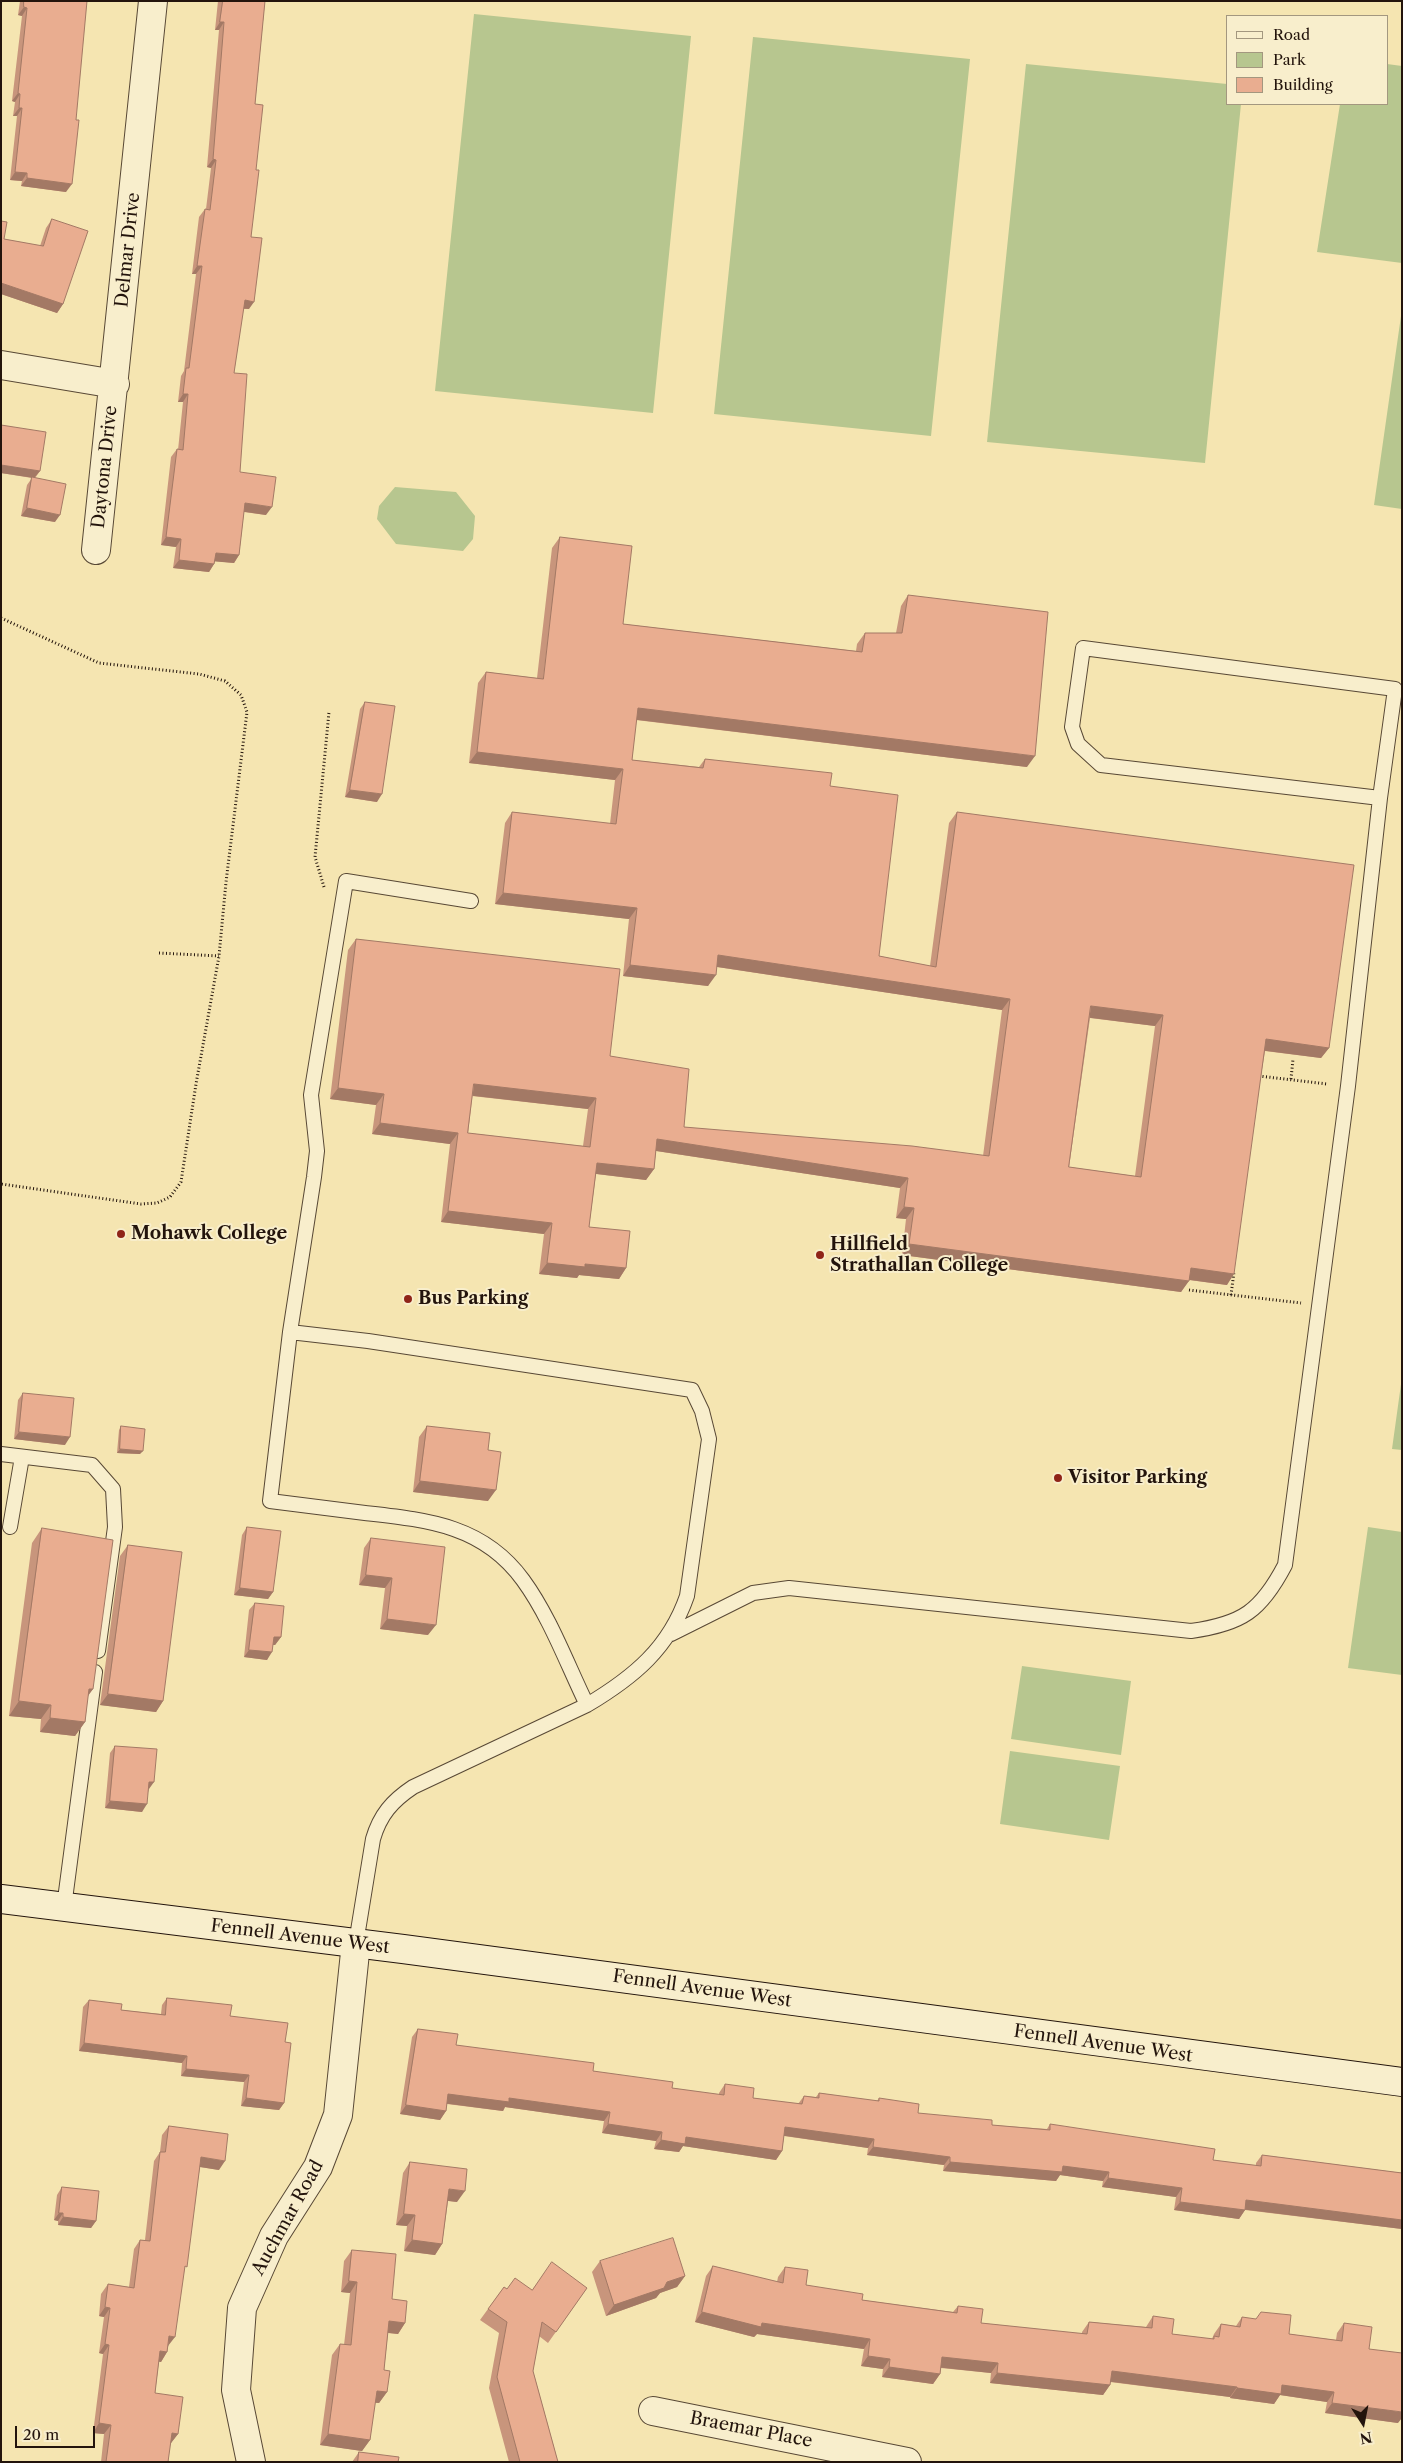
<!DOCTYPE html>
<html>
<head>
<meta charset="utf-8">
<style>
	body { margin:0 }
	#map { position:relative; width:1403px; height:2463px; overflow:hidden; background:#f5e5b1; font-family:"Libre Caslon Text",serif }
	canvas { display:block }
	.frame { position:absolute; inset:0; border:2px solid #23140c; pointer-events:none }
	.legend { position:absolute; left:1226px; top:15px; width:162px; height:90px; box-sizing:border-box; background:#f8eecc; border:1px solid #a3977f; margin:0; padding:6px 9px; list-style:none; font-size:15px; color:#23140c }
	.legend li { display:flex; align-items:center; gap:10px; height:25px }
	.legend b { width:25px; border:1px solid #a3977f }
	.north { position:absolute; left:1338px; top:2398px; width:50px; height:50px; -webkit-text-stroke:4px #f8eecc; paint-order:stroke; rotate:169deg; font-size:14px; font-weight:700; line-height:20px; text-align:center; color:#23140c }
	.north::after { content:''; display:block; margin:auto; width:18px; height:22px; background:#23140c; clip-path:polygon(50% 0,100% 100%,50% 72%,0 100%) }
	.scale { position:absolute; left:15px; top:2426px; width:80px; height:22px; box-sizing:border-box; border:2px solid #23140c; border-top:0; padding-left:6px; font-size:15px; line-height:18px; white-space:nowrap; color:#23140c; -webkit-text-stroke:4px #f8eecc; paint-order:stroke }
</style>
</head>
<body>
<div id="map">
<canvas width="1403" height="2463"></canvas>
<div class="frame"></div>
<ul class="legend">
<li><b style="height:6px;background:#f8eecc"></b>Road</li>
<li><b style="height:14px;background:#b7c68f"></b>Park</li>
<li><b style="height:14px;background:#e9ad90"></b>Building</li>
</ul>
<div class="north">N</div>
<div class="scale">20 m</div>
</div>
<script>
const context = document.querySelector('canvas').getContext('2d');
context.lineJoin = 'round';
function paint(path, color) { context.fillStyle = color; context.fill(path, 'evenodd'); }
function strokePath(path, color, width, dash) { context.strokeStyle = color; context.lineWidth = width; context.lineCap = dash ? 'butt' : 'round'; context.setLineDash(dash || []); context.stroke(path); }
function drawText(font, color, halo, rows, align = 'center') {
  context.font = font + ' "Libre Caslon Text",serif'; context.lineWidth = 4; context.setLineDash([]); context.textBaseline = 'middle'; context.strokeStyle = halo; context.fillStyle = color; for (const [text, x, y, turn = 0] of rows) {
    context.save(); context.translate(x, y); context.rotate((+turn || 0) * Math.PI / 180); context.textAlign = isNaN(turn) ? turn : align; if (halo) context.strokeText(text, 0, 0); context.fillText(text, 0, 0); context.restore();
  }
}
const green = new Path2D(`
	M474,14L691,36L653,413L435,391Z
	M753,37L970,59L931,436L714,414Z
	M1026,64L1227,84V104H1241L1205,463L987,442Z
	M1387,64L1402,66V263L1317,252L1340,104H1387Z
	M1402,309V509L1374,505Z
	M395,487L456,492L475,516L473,539L463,551L396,544L377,519L379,506Z
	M1402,1377V1450L1392,1449Z
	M1368,1527L1402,1532V1675L1348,1668Z
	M1022,1666L1131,1681L1121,1755L1011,1739Z
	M1010,1751L1120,1766L1109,1840L1000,1824Z`);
const path = new Path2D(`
	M1,618L99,663L199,674L225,681L241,695L247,712L226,882L219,956L196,1084L181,1182L170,1197L157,1203L141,1204L1,1184
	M324,887L315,857L329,712
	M159,953L219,956
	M1259,1076L1327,1084
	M1291,1079L1293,1059
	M1189,1290L1301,1303
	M1231,1295L1234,1272`);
const service = new Path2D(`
	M471,901L346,881L311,1095L317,1151L314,1177L290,1332L270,1501C302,1505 333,1509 365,1513C427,1520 483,1525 523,1580C550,1617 567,1664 587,1705
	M290,1332L368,1341L692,1390L702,1411L709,1439L687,1596C669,1648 634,1677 587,1705L413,1787C392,1801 380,1815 373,1839L356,1943
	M1,1454L92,1465L113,1489L115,1527L98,1651
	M10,1527L22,1457
	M671,1634L753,1593L789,1588L1191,1631C1242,1624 1261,1611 1285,1565L1348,1086L1380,798L1395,689L1083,648L1072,727L1078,744L1101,765L1380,798
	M64,1907L95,1672`);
const minor = new Path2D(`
	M1,365L115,384
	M96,550L153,1
	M653,2411L907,2462
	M251,2462L236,2390L242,2308L274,2236L318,2167L338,2115L356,1943`);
const secondary = new Path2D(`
	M1,1899L403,1949L1402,2082`);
const wall = new Path2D(`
	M20,1H87L66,192L21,186L22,181L10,180L17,116H13L15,102L12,101L22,16L18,15Z
	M218,1H265L255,104L256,170L251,237L249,309H243L234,373L240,472L266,515L244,512L239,555L234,563L215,561L214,564L209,572L173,568L176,547L161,545L171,457L177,449L178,450L183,402H178L181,376L184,371L196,274H192L199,217L205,209H206L211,168L207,167L219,30H215Z
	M52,219L63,304L57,313L1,294V221L4,239L40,246L46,228Z
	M1,425L40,471L35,478L55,522L21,516L27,485L32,478L1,473Z
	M560,537L623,624L856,651L857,644L865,633H896L901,606L908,595L1027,767L636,720L632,760L699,767L705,759L830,786L879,956L930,966L949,823L957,812L1329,1048L1321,1058L1265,1051L1227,1285L1189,1280L1181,1292L902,1255L906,1219L896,1218L900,1188L656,1151L654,1169L646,1180L596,1174L589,1227L626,1268L619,1279L579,1275L577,1278L539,1274L544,1234L441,1222L450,1144L372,1134L376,1105L330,1099L348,950L356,939L610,1056L684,1127L983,1156L1002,1010L717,967L708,986L623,976L629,919L495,904L505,823L512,812L610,824L615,780L469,763L478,683L486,672L537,678L552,548ZM1090,1018L1155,1026L1135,1176L1069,1167ZM472,1096L588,1109L583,1146L468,1133Z
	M365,702L377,802L345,797L360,709Z
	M23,1393L65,1445L14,1439L18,1400Z
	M121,1426L140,1454L117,1453L119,1430Z
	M427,1426L488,1450V1501L413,1492L419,1437Z
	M247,1527L273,1592L268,1599L234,1595L242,1535Z
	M42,1528L93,1689L88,1695L85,1722L75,1736L40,1732L41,1719L9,1716L32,1543Z
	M371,1538L428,1635L380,1629L385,1588L359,1585L364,1548Z
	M128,1545L163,1701L156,1712L100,1705L120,1556Z
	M255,1603L281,1637L275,1645H273L267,1660L244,1657L249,1610Z
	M115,1746L149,1789L142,1812L105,1808L110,1753Z
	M167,1998L230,2016L285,2042L284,2103L279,2110L241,2106L244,2082L181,2076L182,2063L79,2051L83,2007L89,2000L121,2010L161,2014L162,2005Z
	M418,2029L456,2045L593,2071L672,2088L719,2095V2093L725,2084L753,2098L798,2104L804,2096L816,2097L819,2093L877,2101L879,2098L918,2113L992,2125L1047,2129L1050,2124L1213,2160L1256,2166V2163L1262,2155L1402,2173V2229L1245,2210L1239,2219L1174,2210L1176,2197L1102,2187L1103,2181L1060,2175L1056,2181L943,2171L944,2165L867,2155L868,2148L784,2136L782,2151L776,2160L683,2146L679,2152L654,2149L656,2141L602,2133L604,2121L505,2107L503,2111L447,2104L446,2111L440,2120L400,2114L412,2037Z
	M169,2126L219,2170L200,2167L184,2272L167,2352L161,2362L159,2361L155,2393L178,2434L171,2443H170L168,2462H101L104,2434L93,2433L103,2354L99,2353L104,2317L99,2316L101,2294L108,2284L129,2287L134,2249L140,2240H145L154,2161L160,2152L162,2135Z
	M410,2162L457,2202L448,2201L442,2244L435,2255L404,2251L407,2226L396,2225L403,2173Z
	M62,2187L96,2221L91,2228L58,2225V2221L54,2220L57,2195Z
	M352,2250L392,2299L405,2323L398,2334L388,2333L384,2370L387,2392L379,2403H375L370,2440L362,2451L320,2445L332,2355L340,2344L344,2345L350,2293L341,2292L344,2261Z
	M600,2261L685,2276L677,2287L660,2293L656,2298L606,2316L592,2272Z
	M713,2266L777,2282L778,2277L785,2267L806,2285L862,2300L953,2312L958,2306L981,2323L1082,2334V2332L1089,2322L1146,2327L1153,2316L1172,2334L1212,2339L1214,2334L1221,2324L1236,2326L1242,2317L1289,2334L1336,2340L1337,2333L1344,2323L1369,2349L1398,2423L1325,2413L1327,2402L1280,2395L1274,2404L1230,2398V2397L1110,2382V2385L1103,2395L990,2383L991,2373L941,2368L940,2374L933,2384L882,2377L883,2369L861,2366L864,2349L757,2334L754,2337L695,2322L706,2276Z
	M504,2287L507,2289L532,2290L587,2288L548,2343L539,2336L533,2371L558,2462H509L489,2388L499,2333L480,2320Z
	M359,2452L398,2462H352Z`);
const shadedWall = new Path2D(`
	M24,7L27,8L22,16L18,15Z
	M220,22H224L219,30H215Z
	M18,93L20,94L15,102L12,101Z
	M19,108H22L17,116H13Z
	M213,159L216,160L211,168L207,167Z
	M15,172L27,173L22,181L10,180Z
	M27,178L72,184L66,192L21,186Z
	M197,266H202L196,274H192Z
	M1,283L63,304L57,313L1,294Z
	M245,300L254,302L249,309L239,308Z
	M183,394H188L183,402H178Z
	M1,465L40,471L34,478L1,473Z
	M245,503L272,507L266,515L239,511Z
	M27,508L60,515L55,522L21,516Z
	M166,537L181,539L176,547L161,545Z
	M216,553L239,555L234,563L210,561Z
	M179,560L214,564L209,572L173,568Z
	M638,708L1035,756L1027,767L630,719Z
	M477,752L623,769L615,780L469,763Z
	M350,790L382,794L377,802L345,797Z
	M503,893L637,908L629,919L495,904Z
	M718,955L1010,999L1002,1010L711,966Z
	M630,965L716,975L708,986L623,976Z
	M1091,1006L1163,1015L1155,1026L1084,1017Z
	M1266,1039L1329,1048L1321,1058L1259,1050Z
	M474,1084L596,1098L588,1109L466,1095Z
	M338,1088L384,1094L376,1105L330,1099Z
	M380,1123L458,1133L450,1144L372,1134Z
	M657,1139L908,1178L900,1188L650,1150Z
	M597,1163L654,1169L646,1180L589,1173Z
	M904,1207L914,1208L906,1219L896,1218Z
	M448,1211L552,1223L544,1234L441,1222Z
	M909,1244L1189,1281L1181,1292L902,1255Z
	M547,1263L585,1264L626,1268L619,1279L579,1275L577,1278L539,1274Z
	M1191,1268L1234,1274L1227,1285L1183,1279Z
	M19,1432L70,1437L65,1445L14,1439Z
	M120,1449L143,1451L140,1454L117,1453Z
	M420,1481L496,1490L488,1501L413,1492Z
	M366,1575L392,1578L385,1588L359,1585Z
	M240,1588L273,1592L268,1599L234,1595Z
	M387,1619L436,1625L428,1635L380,1629Z
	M274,1637H281L275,1645L269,1644Z
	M249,1650L272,1652L267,1660L244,1657Z
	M89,1689H93L83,1703Z
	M108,1694L163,1701L156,1712L100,1705Z
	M19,1701L51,1705L41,1719L9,1716Z
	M50,1718L85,1722L75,1736L40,1732Z
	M149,1782H154L149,1789H144Z
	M110,1801L147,1804L142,1812L105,1808Z
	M84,2043L187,2056L182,2063L79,2051Z
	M186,2069L249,2075L244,2082L181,2076Z
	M448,2094L509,2098L610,2112L604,2121L505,2107L503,2111L442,2103Z
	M246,2098L284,2103L279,2110L241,2106Z
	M406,2105L446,2111L440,2120L400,2114Z
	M608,2124L662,2132L656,2141L602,2133Z
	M785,2127L874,2139L868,2148L779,2135Z
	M686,2137L782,2151L776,2160L683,2146L679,2152L654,2149L661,2140Z
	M873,2147L950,2157L944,2165L867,2155Z
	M201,2157L225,2161L219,2170L194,2166Z
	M950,2162L1063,2166L1109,2172L1103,2181L1060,2175L1056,2181L943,2171Z
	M1108,2178L1182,2188L1176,2197L1102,2187Z
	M449,2189L465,2191L457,2202L442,2200Z
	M1246,2200L1402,2220V2229L1240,2209Z
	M1180,2202L1245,2210L1239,2219L1174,2210Z
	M59,2213H63L58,2221L54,2220Z
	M404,2214L415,2215L407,2226L396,2225Z
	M63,2217L96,2221L91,2228L58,2225Z
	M412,2240L442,2244L435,2255L404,2251Z
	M685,2276L677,2287L660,2293L656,2298L606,2316L614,2305L667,2282Z
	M349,2281L357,2282L350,2293L341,2292Z
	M105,2307L110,2308L104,2317L99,2316Z
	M702,2312L762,2323L870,2339L864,2349L757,2334L754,2337L695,2322Z
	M389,2321L405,2323L398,2334L381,2332Z
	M169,2336L175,2337L168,2346Z
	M105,2344L109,2345L103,2354L99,2353Z
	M160,2351L167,2352L161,2362L153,2361Z
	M868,2356L890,2359L883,2369L861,2366Z
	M942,2357L998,2363L991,2373L935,2367Z
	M889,2367L940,2374L933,2384L882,2377Z
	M1112,2371L1237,2387L1230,2397L1105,2381Z
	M997,2373L1110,2385L1103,2395L990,2383Z
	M1282,2385L1334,2392L1327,2402L1280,2395L1274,2404L1230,2398L1237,2388Z
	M377,2391L387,2392L379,2403L369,2402Z
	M1332,2403L1402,2412V2418L1398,2423L1325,2413Z
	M99,2423L111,2425L104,2434L93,2433Z
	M172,2433L178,2434L171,2443L165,2442Z
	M328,2434L370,2440L362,2451L320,2445Z`);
const building = new Path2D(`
	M24,1H87L76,120H79L72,184L27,178V173L15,172L22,108H19L20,94L18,93L27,8L24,7Z
	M223,1H265L255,104L263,105L256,170H259L251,237L262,238L254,302L245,300L234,373L247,374L240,472L276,477L272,507L245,503L239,555L216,553L214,564L179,560L181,539L166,537L177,449L183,450L188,394H183L186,368H189L202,266H197L205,209L210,210L216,160L213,159L224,22H220Z
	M52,219L88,231L63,304L1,283V221L7,222L4,239L43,246Z
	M1,425L46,432L40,471L1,465Z
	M32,477L66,484L60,515L27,508Z
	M560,537L632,546L623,624L862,652L865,633H902L908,595L1048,612L1035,756L638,708L632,760L703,768L705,759L832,773L830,786L898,795L879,956L936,967L957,812L1354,865L1329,1048L1266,1039L1234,1274L1191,1268L1189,1281L909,1244L914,1208L904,1207L908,1178L657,1139L654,1169L597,1163L589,1227L630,1231L626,1268L585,1264V1267L547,1263L552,1223L448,1211L458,1133L380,1123L384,1094L338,1088L356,939L620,969L610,1056L689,1069L684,1127L912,1146L989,1156L1010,999L718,955L716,975L630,965L637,908L503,893L512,812L616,824L623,769L477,752L486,672L543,679ZM1091,1006L1163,1015L1141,1177L1069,1167ZM474,1084L596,1098L590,1147L468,1133Z
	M365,702L395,706L382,794L350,790Z
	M23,1393L74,1398L70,1437L19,1432Z
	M121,1426L145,1429L143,1451L120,1449Z
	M427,1426L490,1433L488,1450L501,1452L496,1490L420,1481Z
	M247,1527L281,1531L273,1592L240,1588Z
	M42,1528L113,1540L93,1689H89L85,1722L50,1718L51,1705L19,1701Z
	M371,1538L445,1547L436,1625L387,1619L392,1578L366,1575Z
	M128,1545L182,1552L163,1701L108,1694Z
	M255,1603L284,1606L281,1637H274L272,1652L249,1650Z
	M115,1746L157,1749L154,1782H149L147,1804L110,1801Z
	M167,1998L232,2005L230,2016L288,2023L285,2042L291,2043L284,2103L246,2098L249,2075L186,2069L187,2056L84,2043L89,2000L122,2004L121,2010L165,2015Z
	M418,2029L458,2034L456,2045L594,2063L593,2071L673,2082L672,2088L724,2095L725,2084L754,2088L753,2098L802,2104L804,2096L819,2098V2093L879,2101V2098L919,2104L918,2113L992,2120V2125L1050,2130V2124L1215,2149L1213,2160L1261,2166L1262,2155L1402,2173V2220L1246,2200L1245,2210L1180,2202L1182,2188L1108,2178L1109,2172L1063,2166L1062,2172L950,2162V2157L873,2147L874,2139L785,2127L782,2151L686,2137L685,2144L661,2140L662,2132L608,2124L610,2112L509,2098V2102L448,2094L446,2111L406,2105Z
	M169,2126L228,2134L225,2161L201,2157L187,2267L185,2266L175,2337L169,2336L167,2352L160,2351L155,2393L183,2397L178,2434L172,2433L168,2462H106L111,2425L99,2423L109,2345L105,2344L110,2308L105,2307L108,2284L134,2288L140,2240L150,2241L160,2152H165Z
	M410,2162L467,2169L465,2191L449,2189L442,2244L412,2240L415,2215L404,2214Z
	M62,2187L99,2191L96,2221L63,2217V2213H59Z
	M673,2238L685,2276L667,2282L664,2288L614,2305L600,2261Z
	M352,2250L396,2254L392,2299L407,2301L405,2323L389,2321L384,2370L390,2371L387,2392L377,2391L370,2440L328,2434L340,2344L351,2345L357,2282L349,2281Z
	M552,2262L587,2288L556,2332L542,2322L533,2371L558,2462H520L497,2377L507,2322L488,2309L504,2287L507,2289L515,2278L532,2290Z
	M713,2266L783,2283L785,2267L808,2270L806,2285L863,2294L862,2300L957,2313L958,2306L983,2309L981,2323L1087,2334L1089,2322L1152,2328L1153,2316L1174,2319L1172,2334L1214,2339V2336L1219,2337L1221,2324L1240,2327L1242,2317L1256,2319L1261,2312L1291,2315L1289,2334L1342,2341L1344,2323L1372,2327L1369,2349L1402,2353V2412L1332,2403L1334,2392L1282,2385L1281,2394L1237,2388V2387L1112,2371L1110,2385L997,2373L998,2363L942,2357L940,2374L889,2367L890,2359L868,2356L870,2339L762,2323L761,2327L702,2312Z
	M359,2452L399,2457L398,2462H358Z`);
const markers = [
	[121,1234,5,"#8f2418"],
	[820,1255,5,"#8f2418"],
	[408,1299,5,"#8f2418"],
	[1058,1478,5,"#8f2418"]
];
const streetNames = [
	["Delmar Drive",128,250,-84],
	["Daytona Drive",105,467,-84],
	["Fennell Avenue West",300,1937,7],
	["Fennell Avenue West",702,1989,8],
	["Fennell Avenue West",1103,2044,8],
	["Auchmar Road",288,2218,-61],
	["Braemar Place",751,2430,11]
];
const poiNames = [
	["Mohawk College",131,1234],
	["Hillfield",830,1245],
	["Strathallan College",830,1266],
	["Bus Parking",418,1299],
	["Visitor Parking",1068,1478]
];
paint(green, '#b7c68f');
strokePath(service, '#584835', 16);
strokePath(minor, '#584835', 30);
strokePath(secondary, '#23140c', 30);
strokePath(path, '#23140c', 3, [1, 2.5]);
strokePath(service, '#f8eecc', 14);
strokePath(minor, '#f8eecc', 28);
strokePath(secondary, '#f8eecc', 28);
paint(wall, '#c8957c');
paint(shadedWall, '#a37965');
paint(building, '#e9ad90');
strokePath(building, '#a37965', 1);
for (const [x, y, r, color] of markers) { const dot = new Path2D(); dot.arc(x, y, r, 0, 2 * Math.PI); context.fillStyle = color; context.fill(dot); strokePath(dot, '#f8eecc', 2); }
drawText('18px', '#23140c', '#f8eecc', streetNames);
drawText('bold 18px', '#23140c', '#f8eecc', poiNames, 'left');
</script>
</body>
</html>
